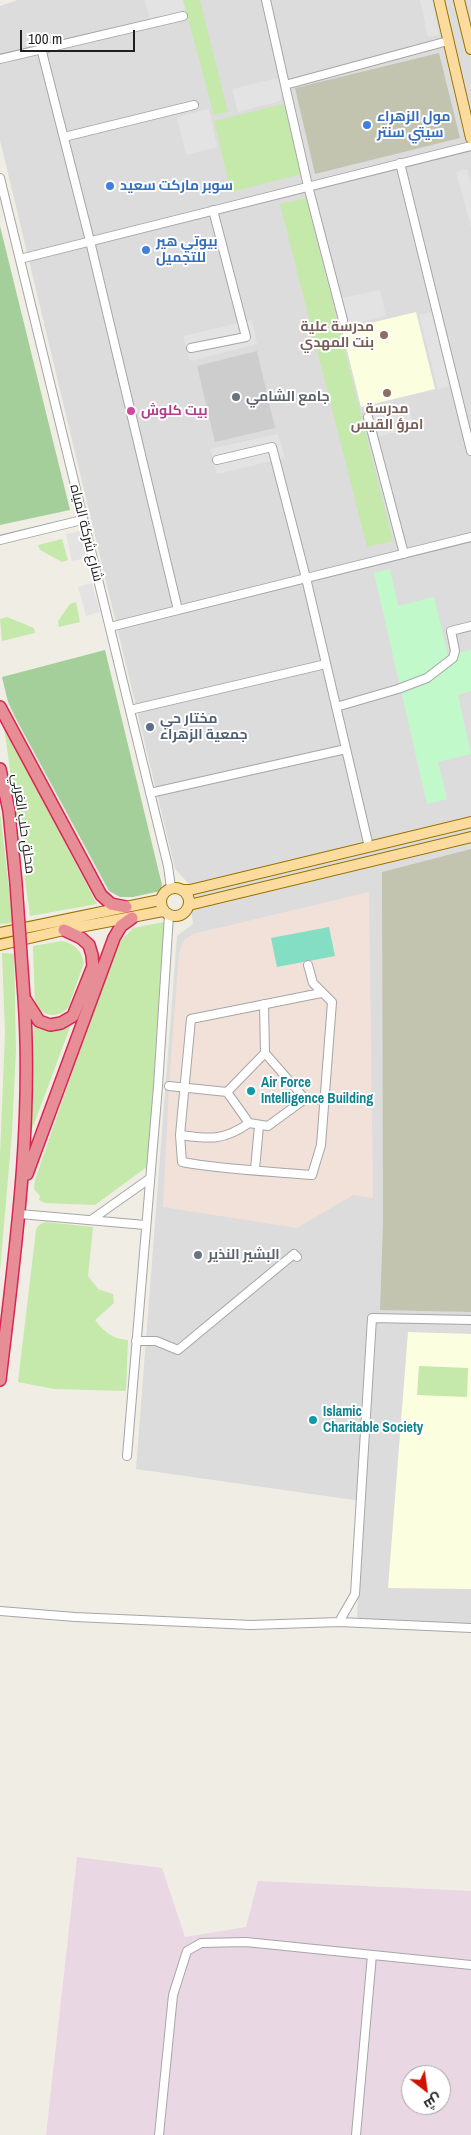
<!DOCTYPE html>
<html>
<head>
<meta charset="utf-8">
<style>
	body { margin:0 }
	#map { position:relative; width:471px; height:2135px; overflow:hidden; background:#f0ede5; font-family:"Archivo Narrow",Cairo,sans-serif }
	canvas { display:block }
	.north { position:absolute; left:401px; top:2065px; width:50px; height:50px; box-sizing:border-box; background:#fff; border:1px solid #a5a5a5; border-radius:50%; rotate:150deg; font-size:14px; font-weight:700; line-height:20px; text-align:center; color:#1f1f1f }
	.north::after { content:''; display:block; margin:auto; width:18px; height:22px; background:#cd1201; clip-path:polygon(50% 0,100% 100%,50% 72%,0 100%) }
	.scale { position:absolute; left:20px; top:30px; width:115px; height:22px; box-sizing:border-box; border:2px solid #1f1f1f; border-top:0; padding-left:6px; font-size:15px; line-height:18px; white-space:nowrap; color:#1f1f1f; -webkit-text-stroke:4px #fff; paint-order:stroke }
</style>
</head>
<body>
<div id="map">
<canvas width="471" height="2135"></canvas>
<div class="north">ش</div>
<div class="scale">100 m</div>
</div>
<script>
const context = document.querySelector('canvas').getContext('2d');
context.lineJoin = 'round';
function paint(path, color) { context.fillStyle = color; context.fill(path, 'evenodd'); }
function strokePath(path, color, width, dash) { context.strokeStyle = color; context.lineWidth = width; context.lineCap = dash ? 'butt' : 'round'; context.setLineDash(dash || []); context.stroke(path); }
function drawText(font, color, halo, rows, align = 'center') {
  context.font = font + ' "Archivo Narrow",Cairo,sans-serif'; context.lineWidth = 4; context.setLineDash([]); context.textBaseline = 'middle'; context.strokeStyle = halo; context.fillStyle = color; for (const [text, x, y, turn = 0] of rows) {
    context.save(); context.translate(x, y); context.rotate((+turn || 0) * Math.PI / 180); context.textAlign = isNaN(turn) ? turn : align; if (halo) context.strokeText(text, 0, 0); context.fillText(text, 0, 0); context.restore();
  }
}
const residential = new Path2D(`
	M18,0H471V1628L357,1623L361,1501L136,1469L177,936L193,924L188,883L175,869L0,140V6Z`);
const industrial = new Path2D(`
	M77,1857L162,1868L185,1937L246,1927L258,1881L471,1891V2135H46ZM411,2075H441V2105H411Z`);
const education = new Path2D(`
	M416,312L435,389L361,407L342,330Z
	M408,1332L471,1334V1589L388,1588Z`);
const religious = new Path2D(`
	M257,351L275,428L215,442L197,366Z`);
const military = new Path2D(`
	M369,892L373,1198L353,1195L297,1228L163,1207L169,1086L179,953L184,940L193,934Z`);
const construction = new Path2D(`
	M439,53L460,138L315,174L295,88Z
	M471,849V1312L380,1310L383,1223L382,872Z`);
const grass = new Path2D(`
	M183,0H200L228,112L214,115Z
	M284,104L302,174L231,192L214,121Z
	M306,198L393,541L367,547L280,204Z
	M62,539L68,560L62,562L40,550L38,545Z
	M76,602L80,622L59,627L58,621L70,604Z
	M7,617L34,628L35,633L2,641L0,619Z
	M4,726L97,904L30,916Z
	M0,811L13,923L0,924Z
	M164,922L148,1166L95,1205L45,1203L39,1200L40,1196L34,1189L35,1180L116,946L133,928Z
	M62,941C75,944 81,950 84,963L68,1008C57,1019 44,1016 35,1005L33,946Z
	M2,953L14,954L16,1050L12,1132L0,1271V1155L5,1033Z
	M72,1022L31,1132L34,1023C46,1033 60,1031 72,1022Z
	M45,1222L93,1227L88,1276L98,1289L113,1294L114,1303L95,1320C104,1332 113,1339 128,1340L126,1391L54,1389L18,1382L36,1230L39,1225Z
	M419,1366L468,1368L467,1397L417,1395Z`);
const forest = new Path2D(`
	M0,226L70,510L0,525Z
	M105,650L162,885L160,891L133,897H120L109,891L15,717L8,702L2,677Z`);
const park = new Path2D(`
	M390,569L398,606L434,597L448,655L471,650V691L458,695L471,754L438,762L447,799L427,804L374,573Z`);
const pitch = new Path2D(`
	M329,927L335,956L277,967L271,938Z`);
const parking = new Path2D(`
	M145,0H183L186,13L150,20Z
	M420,0H432L439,35L428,37Z
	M278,78L282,92L280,101L238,112L232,89Z
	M209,109L217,147L186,155L177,117Z
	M467,169L471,185V227L456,172Z
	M380,290L386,316L348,325L342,298Z
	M432,312L451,386L438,389L419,315Z
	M252,320L257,344L190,361L183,336Z
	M408,402L414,428L376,437L370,411Z
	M278,434L285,458L217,474L210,449Z
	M80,531L86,558L72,561L66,534Z
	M92,583L100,612L86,616L78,587Z`);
const minor = new Path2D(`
	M266,0L285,85
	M41,48L90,241L178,610
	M0,59L183,16
	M64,137L194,105
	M400,163L471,451
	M0,178L168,866L171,888
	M20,259L471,146
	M343,320L308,186L285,85L448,41
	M191,348L246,337L213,210
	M368,417L404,554
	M217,460L272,447L306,578L369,847
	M0,540L82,520
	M110,627L471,537
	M336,707L398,689L427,678L453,658L455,651L451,631L471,626
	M130,710L326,664
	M150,793L346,749
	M308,965L313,983L332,1002L321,1145L312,1175C269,1171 225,1170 182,1162L180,1135L191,1019L321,993
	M264,1004L265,1053
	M265,1053L305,1099L268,1126L249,1123L227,1092Z
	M169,1086L227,1092
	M305,1099L325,1100
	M180,1135C209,1139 224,1141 249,1123
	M255,1169L259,1126
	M20,1214L145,1225
	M91,1220L149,1179
	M136,1341H156L178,1350L294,1254L297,1257
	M127,1456L158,1086L169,915
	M0,1611L75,1617L251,1625L339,1622L471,1628
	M339,1622L355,1594L372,1318L471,1320
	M159,2135L173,1995L187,1951L201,1943L246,1942L471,1965
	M356,2135L372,1955`);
const major = new Path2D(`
	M439,0L471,138
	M459,0L471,49
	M161 902a14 14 0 1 1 28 0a14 14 0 1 1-28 0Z
	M183,890H190L471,822
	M189,905L471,837
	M0,933L160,900
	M0,945L64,930L163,911`);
const highway = new Path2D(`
	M0,707L101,895L111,904L126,907
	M0,769L9,811L16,883
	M25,999L39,1021L50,1025L61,1023L73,1016L93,966L92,955L89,945L81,938L64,930
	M27,1174L114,938L121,926L132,918
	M0,1380C15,1252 33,1126 24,997`);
const highwayBridge = new Path2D(`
	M16,883L24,997`);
const markers = [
	[367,125,5,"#3f7fe0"],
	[110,186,5,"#3f7fe0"],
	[146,250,5,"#3f7fe0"],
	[384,335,5,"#8d6e63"],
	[387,393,5,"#8d6e63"],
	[236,397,5,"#6b7280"],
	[131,411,5,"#d1479c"],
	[150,727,5,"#5c6f8a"],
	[251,1091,5,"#0f9aa8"],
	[198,1255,5,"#6b7280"],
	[313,1420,5,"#0f9aa8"]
];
const shopNames = [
	["مول الزهراء",377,117],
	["سيتي سنتر",377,133],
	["سوبر ماركت سعيد",120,186],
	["بيوتي هير",156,242],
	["للتجميل",156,258]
];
const educationNames = [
	["مدرسة علية",374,327],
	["بنت المهدي",374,343],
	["مدرسة",387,409,"center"],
	["امرؤ القيس",387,425,"center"]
];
const worshipNames = [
	["جامع الشامي",246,397],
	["البشير النذير",208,1255]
];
const hotelNames = [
	["بيت كلوش",141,411]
];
const streetNames = [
	["شارع شركة المياه",86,533,76],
	["محلق حلب الغربي",23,824,82]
];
const serviceNames = [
	["مختار حي",160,719],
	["جمعية الزهراء",160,735]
];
const cultureNames = [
	["Air Force",261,1083],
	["Intelligence Building",261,1099],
	["Islamic",323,1412],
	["Charitable Society",323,1428]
];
paint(residential, '#dddcdc');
paint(industrial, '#e9d7e4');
paint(education, '#fcffdf');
paint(religious, '#cdcdcd');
paint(military, '#f1e1d8');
paint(construction, '#c2c4b0');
paint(grass, '#c4e9ab');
paint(forest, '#a5cf9a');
paint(park, '#c2f9cb');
paint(pitch, '#83dec3');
paint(parking, '#e3e3e3');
strokePath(minor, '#a6a6a6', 10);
strokePath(major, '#997301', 12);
strokePath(highway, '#da2554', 14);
strokePath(minor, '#fff', 8);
strokePath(major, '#fbdb9e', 10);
strokePath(highway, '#e78d96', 11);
strokePath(highwayBridge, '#da2554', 14, []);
strokePath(highwayBridge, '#e78d96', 11);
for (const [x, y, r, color] of markers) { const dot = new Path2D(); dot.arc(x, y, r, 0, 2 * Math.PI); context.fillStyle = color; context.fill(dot); strokePath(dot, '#fff', 2); }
drawText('bold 14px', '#366cbe', '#fff', shopNames, 'left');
drawText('bold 14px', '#785e54', '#fff', educationNames, 'right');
drawText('bold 14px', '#5b616d', '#fff', worshipNames, 'left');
drawText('bold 14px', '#b23c85', '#fff', hotelNames, 'left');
drawText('14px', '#1f1f1f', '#fff', streetNames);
drawText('bold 14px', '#4e5e75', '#fff', serviceNames, 'left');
drawText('bold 14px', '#0d838f', '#fff', cultureNames, 'left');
</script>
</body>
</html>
